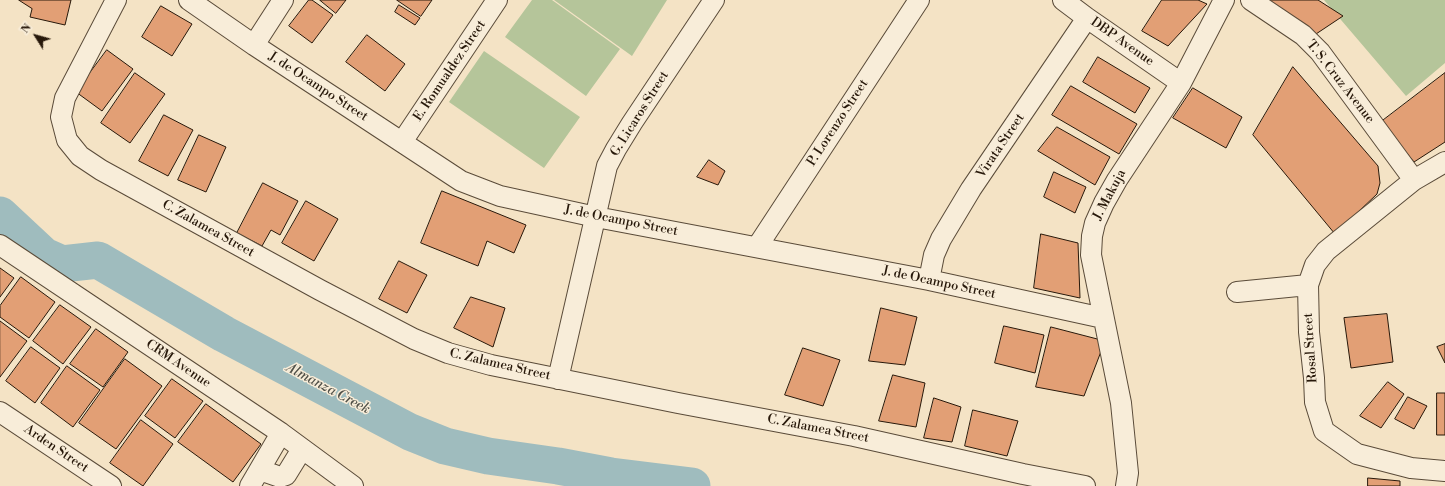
<!DOCTYPE html>
<html>
<head>
<meta charset="utf-8">
<style>
	body { margin:0 }
	#map { position:relative; width:1445px; height:486px; overflow:hidden; background:#f4e3c5; font-family:"Libre Bodoni",serif }
	canvas { display:block }
	.north { position:absolute; left:16px; top:16px; width:40px; height:40px; -webkit-text-stroke:3px #f8edd9; paint-order:stroke; rotate:307deg; font-size:11px; font-weight:700; line-height:16px; text-align:center; color:#27180a }
	.north::after { content:''; display:block; margin:auto; width:14px; height:18px; background:#27180a; clip-path:polygon(50% 0,100% 100%,50% 72%,0 100%) }
</style>
</head>
<body>
<div id="map">
<canvas width="1445" height="486"></canvas>
<div class="north">N</div>
</div>
<script>
const context = document.querySelector('canvas').getContext('2d');
context.lineJoin = 'round';
function paint(path, color) { context.fillStyle = color; context.fill(path, 'evenodd'); }
function strokePath(path, color, width, dash) { context.strokeStyle = color; context.lineWidth = width; context.lineCap = dash ? 'butt' : 'round'; context.setLineDash(dash || []); context.stroke(path); }
function drawText(font, color, halo, rows, align = 'center') {
  context.font = font + ' "Libre Bodoni",serif'; context.lineWidth = 3; context.setLineDash([]); context.textBaseline = 'middle'; context.strokeStyle = halo; context.fillStyle = color; for (const [text, x, y, turn = 0] of rows) {
    context.save(); context.translate(x, y); context.rotate((+turn || 0) * Math.PI / 180); context.textAlign = isNaN(turn) ? turn : align; if (halo) context.strokeText(text, 0, 0); context.fillText(text, 0, 0); context.restore();
  }
}
const green = new Path2D(`
	M532,0H552L620,49L586,96L505,37Z
	M554,0H667L632,56Z
	M1324,0H1445V63L1406,96Z
	M484,51L580,117L544,168L449,102Z`);
const river = new Path2D(`
	M0,215L44,256L62,264L98,260L224,334L410,432L445,446L488,456L558,466L611,476L692,486`);
const building = new Path2D(`
	M19,0H71L65,25L30,17L32,9Z
	M309,0H312L333,15L312,43L289,26Z
	M320,0H346L336,13Z
	M397,0H432L421,16Z
	M1162,0H1198L1207,4L1168,46L1142,31Z
	M1266,0H1318L1343,16L1316,34Z
	M399,5L420,18L415,25L395,12Z
	M161,6L192,24L172,56L142,37Z
	M367,35L405,64L385,91L346,62Z
	M107,50L133,69L102,111L76,92Z
	M1098,57L1150,88L1135,113L1083,82Z
	M1293,67L1378,166L1380,183L1377,194L1335,234L1253,135Z
	M135,73L165,94L130,143L101,123Z
	M1445,73V142L1414,162L1381,122Z
	M1071,86L1137,124L1119,154L1052,115Z
	M1193,88L1242,117L1226,148L1173,118Z
	M164,115L193,130L168,176L139,161Z
	M1057,127L1110,157L1095,185L1038,151Z
	M199,135L226,147L206,192L178,180Z
	M709,160L725,171L718,185L697,177Z
	M1054,172L1086,187L1075,213L1044,197Z
	M263,183L298,201L280,235L271,230L262,246L237,233Z
	M442,191L526,225L514,253L487,241L478,266L421,243Z
	M306,201L338,219L314,261L282,243Z
	M1041,234L1078,243L1080,298L1034,288Z
	M399,261L427,275L407,313L379,299Z
	M0,268L14,278L0,297Z
	M21,277L55,302L29,338L0,317V306Z
	M471,297L505,308L493,347L454,328Z
	M60,305L91,327L63,364L33,341Z
	M881,308L917,317L905,365L869,361Z
	M1387,314L1393,362L1351,368L1344,318Z
	M0,321L27,341L0,377Z
	M1004,326L1044,335L1035,373L995,363Z
	M1051,327L1105,341L1084,396L1036,387Z
	M96,329L128,352L103,387L70,364Z
	M1445,344V363L1437,347Z
	M31,347L60,368L35,403L6,381Z
	M803,348L840,360L823,406L785,395Z
	M125,359L162,386L116,449L79,423Z
	M67,366L100,390L73,427L41,403Z
	M893,375L925,383L916,427L879,421Z
	M172,379L203,401L175,438L145,416Z
	M1388,382L1404,394L1381,428L1360,416Z
	M1437,393H1445V435H1437Z
	M1408,397L1427,406L1414,429L1395,419Z
	M934,398L961,407L952,442L924,438Z
	M206,404L261,444L233,482L178,442Z
	M973,410L1018,421L1007,456L965,446Z
	M141,420L173,444L143,486L110,463Z
	M1368,478L1400,481V486H1368Z`);
const minor = new Path2D(`
	M116,0L65,98L61,117L67,140L80,156L101,170L320,290L414,339L448,353L491,365L678,403L854,436L1023,474L1085,486
	M189,0L254,45L461,181L500,196L596,217L929,280L1103,318
	M1063,0L1087,18L1181,83
	M1251,0L1303,35L1320,52L1414,180
	M254,45L283,0
	M402,142L497,0
	M1445,162L1414,180L1326,251L1315,265L1308,285L1309,332L1314,378L1315,402L1324,431L1357,454L1411,468L1445,471
	M0,245L281,433L353,486
	M757,247L919,0
	M929,280L934,255L941,239L971,189L1087,18
	M1237,292L1308,285
	M558,379L607,166L616,149L632,123L714,0
	M0,412L111,486
	M260,470L280,477L286,475L302,449
	M250,486L281,433
	M1126,486L1128,473L1121,403L1091,255L1092,236L1095,223L1104,203L1117,180L1181,83L1224,0`);
const streetNames = [
	["DBP Avenue",1122,42,35],
	["E. Romualdez Street",450,71,-56],
	["T. S. Cruz Avenue",1340,82,52],
	["J. de Ocampo Street",318,87,33],
	["G. Licaros Street",640,114,-58],
	["P. Lorenzo Street",838,123,-57],
	["Virata Street",1001,146,-56],
	["J. Makuja",1110,195,-62],
	["J. de Ocampo Street",621,221,11],
	["C. Zalamea Street",208,229,29],
	["J. de Ocampo Street",939,283,12],
	["Rosal Street",1311,348,-94],
	["CRM Avenue",178,364,34],
	["C. Zalamea Street",500,365,13],
	["C. Zalamea Street",818,429,11],
	["Arden Street",56,449,34]
];
const waterNames = [
	["Almanza Creek",328,389,28]
];
paint(green, '#b5c59a');
strokePath(river, '#9fbcbe', 37);
paint(building, '#e29f75');
strokePath(building, '#27180a', 1);
strokePath(minor, '#5a4b39', 22);
strokePath(minor, '#f8edd9', 20);
drawText('13px', '#27180a', '#f8edd9', streetNames);
drawText('italic 14px', '#515149', '#f8edd9', waterNames);
</script>
</body>
</html>
